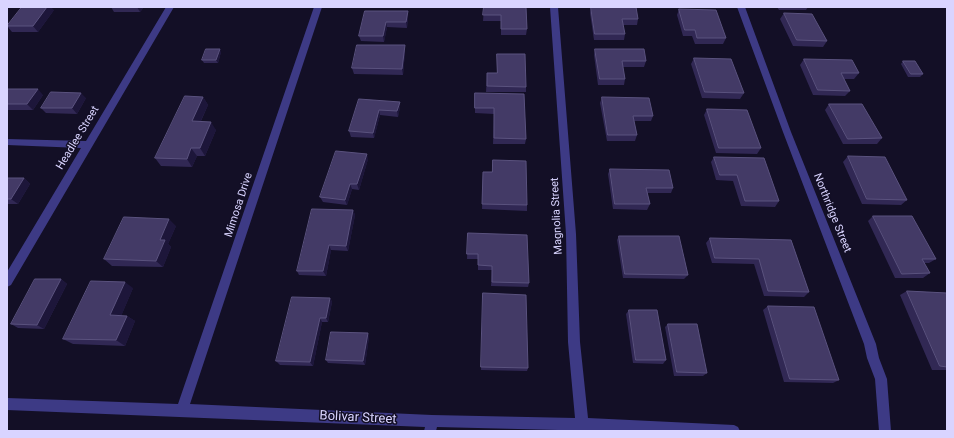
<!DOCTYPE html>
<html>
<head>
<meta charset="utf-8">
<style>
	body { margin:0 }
	#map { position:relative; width:954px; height:438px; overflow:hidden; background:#130f26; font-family:Roboto,sans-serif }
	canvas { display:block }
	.frame { position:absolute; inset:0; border:8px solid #d9d4ff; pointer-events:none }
</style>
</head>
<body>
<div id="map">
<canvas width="954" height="438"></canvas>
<div class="frame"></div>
</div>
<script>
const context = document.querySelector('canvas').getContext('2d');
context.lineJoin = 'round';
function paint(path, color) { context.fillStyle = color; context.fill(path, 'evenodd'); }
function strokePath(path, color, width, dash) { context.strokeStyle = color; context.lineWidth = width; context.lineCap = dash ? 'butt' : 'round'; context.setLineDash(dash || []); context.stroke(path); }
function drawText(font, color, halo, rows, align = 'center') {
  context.font = font + ' Roboto,sans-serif'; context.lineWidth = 3; context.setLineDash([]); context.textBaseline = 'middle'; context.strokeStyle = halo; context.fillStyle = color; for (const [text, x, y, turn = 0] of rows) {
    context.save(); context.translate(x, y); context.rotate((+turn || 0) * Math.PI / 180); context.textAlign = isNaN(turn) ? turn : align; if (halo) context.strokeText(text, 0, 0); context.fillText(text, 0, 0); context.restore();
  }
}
const street = new Path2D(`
	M166,7H174L11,285L7,287V272L81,148L7,145V139L86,141Z
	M314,7H322L190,404L432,415L575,418L568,342L566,234L550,7H558L576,234L580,342L588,418L734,425L738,427L740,431H598L437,427L436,431H424L425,427L7,410V398L178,404Z
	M737,7H745L791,132L876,344L879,358L887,379L891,431H879L875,379L867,358L864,344L783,132Z`);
const wall = new Path2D(`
	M111,7H144L140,12H114Z
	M484,7H526L527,29L526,35H501V21H483Z
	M591,7L638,19L637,25H623L625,34L624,40H594L590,13Z
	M777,7H808L806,10H779Z
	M679,9L726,38L723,44H695L692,36H683L677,15Z
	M54,10L38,32H12L7,26Z
	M365,11L408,17L407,28L387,27L384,42L361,41L359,36Z
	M784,13L827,41L823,47L793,46L780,19Z
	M595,49L646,61L644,67H623L625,79L624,85H598L594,55Z
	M405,51L403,75L354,74L352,68Z
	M221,52L218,63H204L202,60Z
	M694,58L744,93L740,99L702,98L691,64Z
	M804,59L859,73L854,79H844L850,91L845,96L813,95L800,65Z
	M903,61L923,74L920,77H908L901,64Z
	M487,73L526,87V92H486Z
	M7,89L43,95L33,110H7Z
	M524,94L526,139L525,144H493L494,114L475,113V108Z
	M203,97L208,105L201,121L216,130L205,156H197L192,167L161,166L155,158Z
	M602,97L653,116L651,121H634L637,135L635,141H607L600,103Z
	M86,98L77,114L46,113L41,108Z
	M359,99L400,107L398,117L380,115L374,138L351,137L349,131Z
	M829,104L882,138L877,144H843L825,110Z
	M707,109L761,148L757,154L716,153L704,115Z
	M848,156L907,200L901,205L862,204L843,162Z
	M714,157L779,201L775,207L741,206L733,181L716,180L711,162Z
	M368,159L359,190L352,189L347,205L323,202L320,197Z
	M610,169L673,188L671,193H647L650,204L647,210L613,209L608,174Z
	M483,172L527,205V211L482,209Z
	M7,178H24L30,184L18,204H7Z
	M353,210L355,215L348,251L331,250L326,276L299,275L297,271Z
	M873,216L936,259L929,263H924L930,273L923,278H895L868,221Z
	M176,226L168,244L171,247L163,267L112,266L104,259Z
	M468,233L529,283L528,287L491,286L492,270H478V259H467Z
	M619,236L688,275L684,279L623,278L617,240Z
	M710,238L791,240L809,292L804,297L764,296L754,264L712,263L706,243Z
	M61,279L67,284L44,329L18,328L11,324Z
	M133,288L121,316H127L135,321L125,346L73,344L63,339Z
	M907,291L947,293V370H932L900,295Z
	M483,293L528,368L527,371L481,370Z
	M330,298L332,302L328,322H322L313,366L280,365L276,361Z
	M768,306L839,380L833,383L784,382L763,310Z
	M629,310L666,360L663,364L633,363L626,314Z
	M668,324L707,373L703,376H674L665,327Z
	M369,337L365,365L328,363L326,360Z`);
const shadedWall = new Path2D(`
	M47,7H51L54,10L38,32L33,26Z
	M137,7H144L140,12Z
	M408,11V17L407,28L406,22Z
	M386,22L387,27L384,42L383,36Z
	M405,45V51L403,75L402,69Z
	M220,49L221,52L218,63L216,60Z
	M38,89L43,95L33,110L27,104Z
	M81,93L86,98L77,114L72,108Z
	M203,97L208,105L197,129L192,121Z
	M400,102V107L398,117L397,111Z
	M379,110L380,115L374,138L373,133Z
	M211,122L216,130L205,156L200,148Z
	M191,148L197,156L192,167L187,159Z
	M367,154L368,159L359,190L357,184Z
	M24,178L30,184L18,204L11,199Z
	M350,184L352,189L347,205L345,200Z
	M353,210L355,215L348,251L346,246Z
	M169,219L176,226L168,244L171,247L163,267L156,261L160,240Z
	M329,245L331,250L326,276L323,271Z
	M61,279L67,284L44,329L37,325Z
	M125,282L133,288L119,321L110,315Z
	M330,298L332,302L328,322L326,318Z
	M127,316L135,321L125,346L116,340Z
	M320,318L322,322L313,366L310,362Z
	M368,333L369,337L365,365L363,361Z`);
const building = new Path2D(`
	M22,7H47L33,26H7Z
	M484,7H526L527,29H501V15H483Z
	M591,7H636L638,19H622L625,34H595Z
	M679,9L716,10L726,38H697L695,30H685Z
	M365,11H408L406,22H386L383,36H359Z
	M784,13L812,14L827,41L797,40Z
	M357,45H405L402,69L352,68Z
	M206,49H220L216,60H202Z
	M595,49H644L646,61H622L625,79H600Z
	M497,54H525L526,87L487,86V73H497Z
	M694,58L731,59L744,93L705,92Z
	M804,59L852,60L859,73H841L850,91L818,90Z
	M903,61H915L923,74H911Z
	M7,89H38L27,104H7Z
	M51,92L81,93L72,108H41Z
	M475,93L524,94L526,139L494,138V108H475Z
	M185,96L203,97L192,121L211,122L200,148H191L187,159L155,158Z
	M602,97L649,98L653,116H633L637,135H608Z
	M359,99L400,102L397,111L379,110L373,133L349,131Z
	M829,104H862L882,138L848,139Z
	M707,109L747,110L761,148H719Z
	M336,151L367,154L357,184H350L345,200L320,197Z
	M848,156L885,157L907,200L867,199Z
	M714,157L764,158L779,201H745L737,175H720Z
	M493,160L526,161L527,205L482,204L483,172H492Z
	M610,169L669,170L673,188H646L650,204H615Z
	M7,178H24L11,199H7Z
	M312,209L353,210L346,246L329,245L323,271H297Z
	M873,216H912L936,259H922L930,273L902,274Z
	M124,217L169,219L160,240H165L156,261L104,259Z
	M468,233L527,235L529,283L492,282V266L478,265V254H467Z
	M619,236H679L688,275L625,274Z
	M710,238L791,240L809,292L768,291L759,259L715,258Z
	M35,279H61L37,325L11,324Z
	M91,281L125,282L110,315L127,316L116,340L63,339Z
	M907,291L947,293V367L940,366Z
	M483,293L526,295L528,368L481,367Z
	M292,297L330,298L326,318H320L310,362L276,361Z
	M768,306L814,307L839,380L790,379Z
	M629,310H657L666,360H636Z
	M668,324H697L707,373L677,372Z
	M331,332L368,333L363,361L326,360Z`);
const streetNames = [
	["Headlee Street",78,138,-59],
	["Mimosa Drive",239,205,-72],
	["Northridge Street",832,213,68],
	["Magnolia Street",557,216,-93]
];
const nearStreetnames = [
	["Bolivar Street",358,418,3]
];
paint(street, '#3d3a85');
paint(wall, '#312854');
paint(shadedWall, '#1d163a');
paint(building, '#433a66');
strokePath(building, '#5a527e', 1);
drawText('11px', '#d9d4ff', '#130f26', streetNames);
drawText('13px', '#d9d4ff', '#130f26', nearStreetnames);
</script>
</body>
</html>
